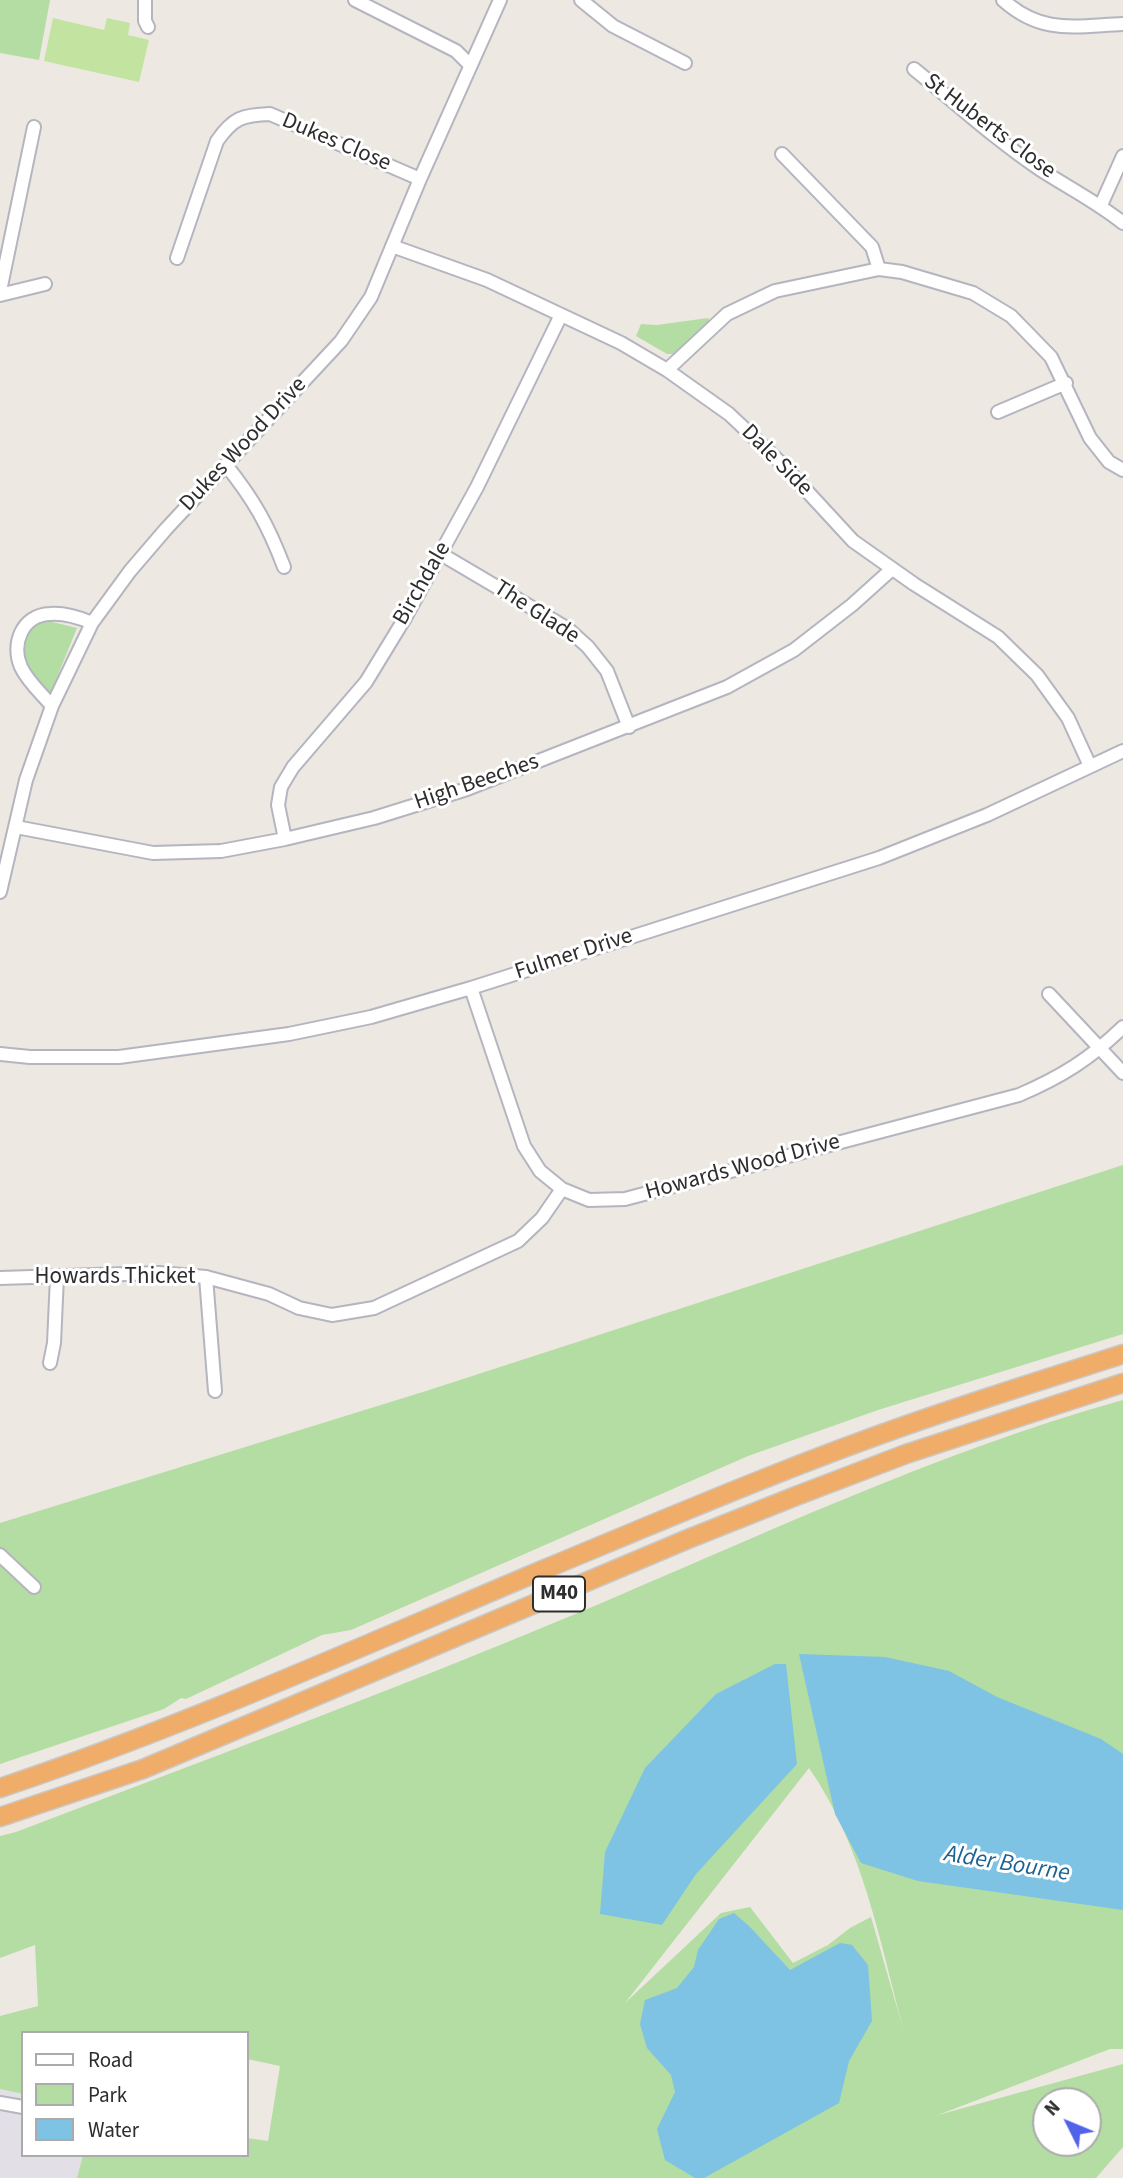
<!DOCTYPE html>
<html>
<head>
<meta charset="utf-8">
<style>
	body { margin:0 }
	#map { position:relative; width:1123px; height:2178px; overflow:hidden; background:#ede8e1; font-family:"Source Sans 3",sans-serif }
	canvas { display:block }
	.legend { position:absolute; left:21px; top:2031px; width:228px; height:126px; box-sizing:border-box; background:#fff; border:2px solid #ababab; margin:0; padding:9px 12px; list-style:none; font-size:21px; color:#2d2d2d }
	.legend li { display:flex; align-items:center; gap:14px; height:35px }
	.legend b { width:35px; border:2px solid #ababab }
	.north { position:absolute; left:1032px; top:2087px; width:70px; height:70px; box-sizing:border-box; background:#fff; border:2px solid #ababab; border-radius:50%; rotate:313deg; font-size:19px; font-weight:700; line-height:28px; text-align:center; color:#2d2d2d }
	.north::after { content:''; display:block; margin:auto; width:24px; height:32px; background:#5163e9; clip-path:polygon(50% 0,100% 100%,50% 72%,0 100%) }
</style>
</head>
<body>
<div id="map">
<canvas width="1123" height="2178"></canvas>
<ul class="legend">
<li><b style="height:9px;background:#fff"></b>Road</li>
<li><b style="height:19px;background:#b3dda3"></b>Park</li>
<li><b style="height:19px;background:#7ec2e4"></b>Water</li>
</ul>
<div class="north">N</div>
</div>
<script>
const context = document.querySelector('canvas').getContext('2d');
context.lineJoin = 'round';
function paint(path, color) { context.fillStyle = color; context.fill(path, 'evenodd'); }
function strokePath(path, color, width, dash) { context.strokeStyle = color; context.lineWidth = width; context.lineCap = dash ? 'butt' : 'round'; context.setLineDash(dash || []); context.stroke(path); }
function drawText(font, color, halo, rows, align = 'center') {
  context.font = font + ' "Source Sans 3",sans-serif'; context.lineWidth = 6; context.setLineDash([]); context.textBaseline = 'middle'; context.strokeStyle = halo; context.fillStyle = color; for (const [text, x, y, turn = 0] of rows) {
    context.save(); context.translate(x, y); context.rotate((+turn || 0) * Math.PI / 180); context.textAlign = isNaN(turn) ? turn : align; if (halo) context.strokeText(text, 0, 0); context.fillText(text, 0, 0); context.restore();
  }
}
const industrial = new Path2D(`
	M0,2089L23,2094V2155H83L77,2178H0Z`);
const green = new Path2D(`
	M0,0H50L39,60L0,53Z
	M708,318L710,321L674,354H667L636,336L641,324L657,325Z
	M40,619L77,628L51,692L40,691L21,661L26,630Z
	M1123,1165V1334L878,1410L748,1456L351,1630L322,1635L186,1699L181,1698L164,1709L0,1764V1523L426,1391Z
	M1123,1400V2049H1110L938,2115L1123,2064V2147L1096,2178H77L83,2155H247V2138L268,2141L280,2066L247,2059V2033H23V2094L0,2089V2016L38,2006L35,1945L0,1958V1836L16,1832C202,1761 389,1692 573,1615C754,1539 933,1453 1123,1400ZM809,1768C863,1846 880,1942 904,2032L871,1917L850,1928L828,1945L793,1963L750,1907L721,1913L625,2003ZM1046,2101H1088V2143H1046Z`);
const pitch = new Path2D(`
	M53,18L104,30L107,18L130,23L128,35L149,40L139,82L44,61Z`);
const water = new Path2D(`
	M799,1654L885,1657L949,1671L997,1697L1101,1739L1123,1754V1910L918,1881L861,1863L835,1814Z
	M775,1664H786L797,1764L696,1874L662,1925L600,1914L605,1852L645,1768L716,1694Z
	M734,1913L749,1926L790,1970L840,1943L852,1945L868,1965L872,2021L849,2061L839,2103L704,2178H695L665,2160L657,2129L675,2092L671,2075L647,2048L640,2024L645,2000L677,1988L694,1967L698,1950L719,1919Z`);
const minor = new Path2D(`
	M145,0V21L148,27
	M355,0L456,51L470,65
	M581,0L613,26L685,63
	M1003,0C1042,35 1075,26 1123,24
	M914,69C956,103 996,140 1041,170C1069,188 1097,202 1123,223
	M782,154L872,247L879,269
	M1101,205L1123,156
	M392,246L487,280L621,343L667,370L729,414L782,464L853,541L914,584L998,637L1037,675L1068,718L1090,766
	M177,258L217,141C233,118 242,115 270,114L420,179
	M0,291L34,127
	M0,295L45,284
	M667,370L727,314L775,291L879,269L902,272L973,293L1011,316L1051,357L1090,438L1109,462L1123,470
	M998,412L1066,383
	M226,465C254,500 268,525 284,567
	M441,554L568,629L588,647L607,671L629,727
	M52,706C42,694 28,682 21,667C11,644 22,615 50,614C65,613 78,617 92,623
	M16,827L153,853L221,851L285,839L374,818L467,789L727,687L794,650L852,605L892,569
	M285,839L278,805L281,787L293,767L366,682L405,618L477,487L561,315
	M0,892L26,780L52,706L92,623L130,571L166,529L341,341L371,297L420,179L500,0
	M471,988L524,1146L540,1171L562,1189L589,1200L625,1199L1019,1095C1061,1077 1090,1059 1123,1027
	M1049,994L1123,1073
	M0,1054L30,1057H119L289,1034L371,1017L471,988L879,858L987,815L1123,751
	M206,1277L215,1391
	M0,1278L159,1273L206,1277L269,1294L299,1308L332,1315L374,1308L518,1241L542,1218L562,1189
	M50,1363L54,1343L57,1277
	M0,1555L34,1587
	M0,2103L23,2107`);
const highway = new Path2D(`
	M0,1788C186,1726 364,1645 545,1569C675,1515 805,1459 939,1414C1000,1393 1062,1374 1123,1354
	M0,1817L143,1769L688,1539L796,1496L906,1454L1123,1383`);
const shields = [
	[559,1594,52]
];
const shieldNames = [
	["M40",559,1594]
];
const streetNames = [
	["St Huberts Close",989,127,37],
	["Dukes Close",336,143,23],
	["Dukes Wood Drive",244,445,-47],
	["Dale Side",776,461,45],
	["Birchdale",423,584,-60],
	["The Glade",536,613,33],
	["High Beeches",477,783,-19],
	["Fulmer Drive",574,955,-18],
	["Howards Wood Drive",743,1168,-15],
	["Howards Thicket",115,1278]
];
const waterNames = [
	["Alder Bourne",1007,1865,9]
];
paint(industrial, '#e2e0e6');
paint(green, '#b3dda3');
paint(pitch, '#c2e4a0');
paint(water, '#7ec2e4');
strokePath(minor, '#b4b5bf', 16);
strokePath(highway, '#c8c8c8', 21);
strokePath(minor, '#fff', 12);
strokePath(highway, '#efad69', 18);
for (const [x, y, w] of shields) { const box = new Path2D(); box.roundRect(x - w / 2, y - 17.5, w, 35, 5); context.fillStyle = '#fff'; context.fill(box); strokePath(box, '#2d2d2d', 2); }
drawText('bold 21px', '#2d2d2d', null, shieldNames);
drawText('23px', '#2d2d2d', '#fff', streetNames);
drawText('italic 24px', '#1b6192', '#fff', waterNames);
</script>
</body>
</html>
